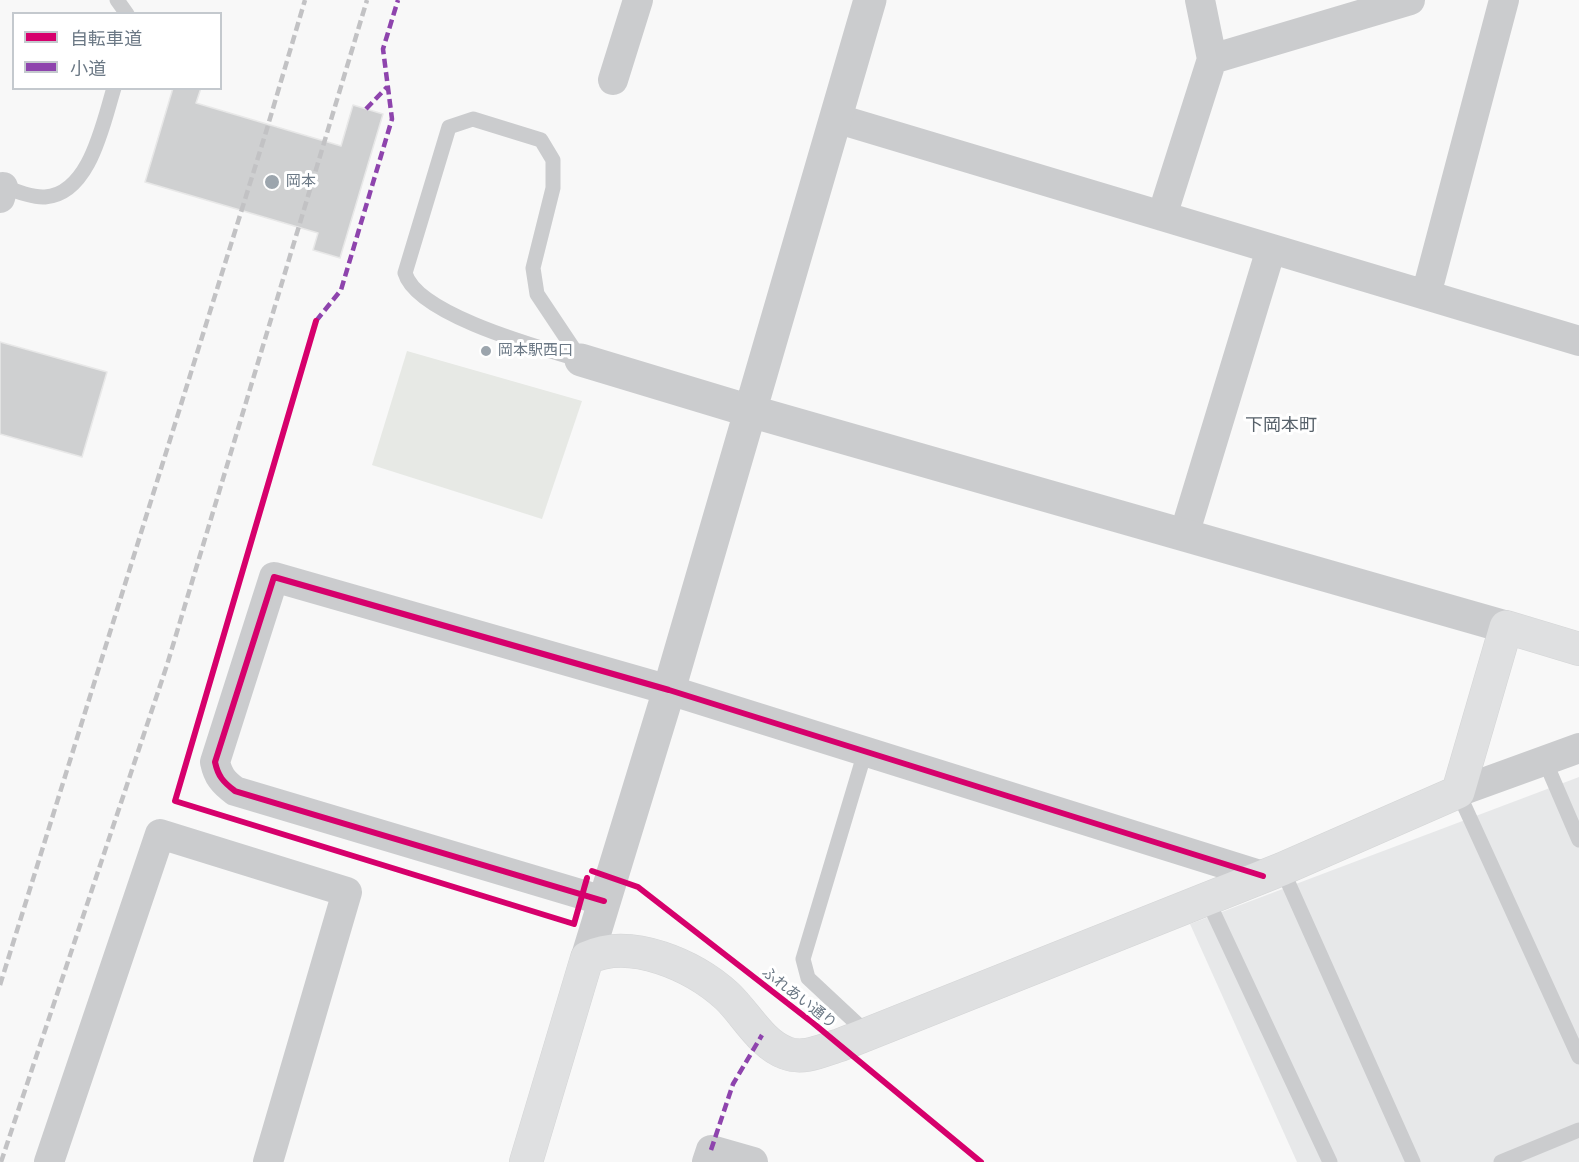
<!DOCTYPE html>
<html>
<head>
<meta charset="utf-8">
<style>
	body { margin:0 }
	#map { position:relative; width:1579px; height:1162px; overflow:hidden; background:#f8f8f8; font-family:"Noto Sans","Noto Sans JP",sans-serif }
	canvas { display:block }
	.legend { position:absolute; left:12px; top:12px; width:210px; height:78px; box-sizing:border-box; background:#fff; border:2px solid #c4c9ce; margin:0; padding:8px 10px; list-style:none; font-size:18px; color:#6b7885 }
	.legend li { display:flex; align-items:center; gap:12px; height:30px }
	.legend b { width:30px; border:2px solid #c4c9ce }
</style>
</head>
<body>
<div id="map">
<canvas width="1579" height="1162"></canvas>
<ul class="legend">
<li><b style="height:8px;background:#d6006c"></b>自転車道</li>
<li><b style="height:8px;background:#8e44ad"></b>小道</li>
</ul>
</div>
<script>
const context = document.querySelector('canvas').getContext('2d');
context.lineJoin = 'round';
function paint(path, color) { context.fillStyle = color; context.fill(path, 'evenodd'); }
function strokePath(path, color, width, dash) { context.strokeStyle = color; context.lineWidth = width; context.lineCap = dash ? 'butt' : 'round'; context.setLineDash(dash || []); context.stroke(path); }
function drawText(font, color, halo, rows, align = 'center') {
  context.font = font + ' "Noto Sans","Noto Sans JP",sans-serif'; context.lineWidth = 6; context.setLineDash([]); context.textBaseline = 'middle'; context.strokeStyle = halo; context.fillStyle = color; for (const [text, x, y, turn = 0] of rows) {
    context.save(); context.translate(x, y); context.rotate((+turn || 0) * Math.PI / 180); context.textAlign = isNaN(turn) ? turn : align; if (halo) context.strokeText(text, 0, 0); context.fillText(text, 0, 0); context.restore();
  }
}
const built = new Path2D(`
	M1579,777V1162H1297L1190,924Z`);
const green = new Path2D(`
	M407,351L582,401L542,519L372,465Z`);
const building = new Path2D(`
	M173,88H201L196,103L341,146L353,105L383,114L340,258L313,250L318,233L145,182Z
	M0,342L107,372L82,457L0,434Z`);
const service = new Path2D(`
	M117,0L127,14
	M473,119L541,140L553,160V188L533,268L537,294L581,360C541,348 417,315 405,273L449,127Z
	M0,185C12,190 33,198 45,197C90,194 103,123 114,88
	M865,752L803,959L808,978L868,1034
	M1545,761L1579,840
	M1458,792L1579,1057
	M1282,869L1413,1162
	M1207,899L1330,1162
	M1501,1162L1579,1130`);
const minor = new Path2D(`
	M1212,59L1410,0
	M613,80L638,0
	M835,118L1579,341
	M0,198L3,187
	M1162,216L1212,59L1200,0
	M1426,295L1504,0
	M1184,535L1271,249
	M1458,792L1579,748
	M604,901L235,791C223,782 218,776 215,762L274,577L669,690L1263,876
	M49,1162L160,834L347,892L268,1162
	M707,1162L711,1150L753,1162`);
const tertiary = new Path2D(`
	M581,360L750,411L1506,627
	M587,958L669,690L870,0`);
const secondary = new Path2D(`
	M526,1162L587,958C631,937 694,966 727,996C746,1014 761,1044 786,1053C804,1060 823,1050 840,1045L1282,869L1458,792L1506,627L1579,649`);
const rail = new Path2D(`
	M0,985L266,132L305,0
	M1,1162L167,665L367,0`);
const quiet = new Path2D(`
	M366,109L387,87
	M316,321L341,290L392,119L383,49L398,0
	M711,1150L733,1084L762,1035`);
const cycleway = new Path2D(`
	M316,321L175,801L574,924L587,878
	M592,871L638,887L813,1023L981,1162
	M604,901L235,791C223,782 218,776 215,762L274,577L669,690L1263,876`);
const markers = [
	[272,182,8,"#9ca5ad"],
	[486,351,6,"#9ca5ad"]
];
const poiNames = [
	["岡本",286,182],
	["岡本駅西口",498,351]
];
const streetNames = [
	["ふれあい通り",799,998,38]
];
const quarterNames = [
	["下岡本町",1281,426]
];
paint(built, '#e7e8e9');
paint(green, '#e7e9e5');
paint(building, '#cfd0d1');
strokePath(building, '#e8e8e8', 1.5);
strokePath(secondary, '#d4d5d6', 34);
strokePath(service, '#cbccce', 15);
strokePath(minor, '#cbccce', 30);
strokePath(tertiary, '#cbccce', 33);
strokePath(secondary, '#dfe0e1', 33);
strokePath(rail, '#c2c2c4', 4.5, [9, 4.5]);
strokePath(quiet, '#8e44ad', 4.5, [9, 4.5]);
strokePath(cycleway, '#d6006c', 6);
for (const [x, y, r, color] of markers) { const dot = new Path2D(); dot.arc(x, y, r, 0, 2 * Math.PI); context.fillStyle = color; context.fill(dot); strokePath(dot, '#fff', 2); }
drawText('15px', '#6b7885', '#fff', poiNames, 'left');
drawText('15px', '#6b7885', '#fff', streetNames);
drawText('18px', '#58626b', '#fff', quarterNames);
</script>
</body>
</html>
